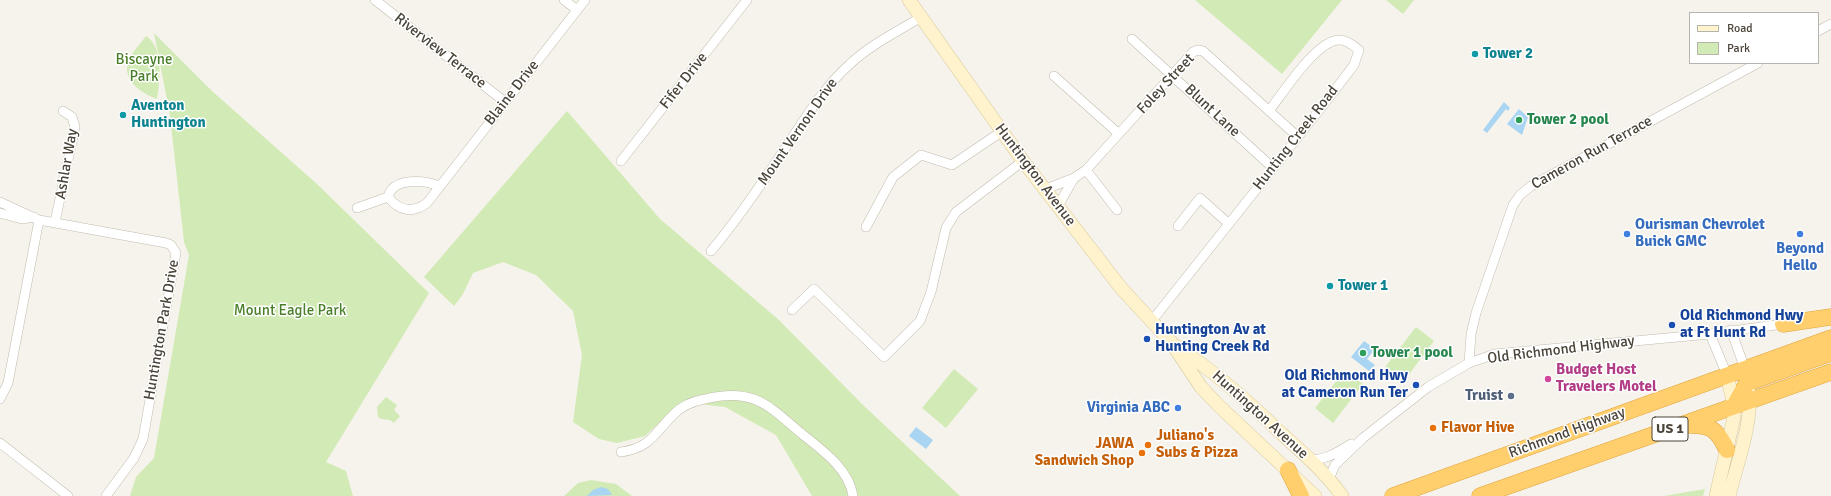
<!DOCTYPE html>
<html>
<head>
<meta charset="utf-8">
<style>
	body { margin:0 }
	#map { position:relative; width:1831px; height:496px; overflow:hidden; background:#f6f3ec; font-family:Signika,sans-serif }
	canvas { display:block }
	.legend { position:absolute; left:1689px; top:12px; width:130px; height:52px; box-sizing:border-box; background:#fff; border:1px solid #b7b4b0; margin:0; padding:5px 7px; list-style:none; font-size:12px; color:#4b4439 }
	.legend li { display:flex; align-items:center; gap:8px; height:20px }
	.legend b { width:20px; border:1px solid #b7b4b0 }
</style>
</head>
<body>
<div id="map">
<canvas width="1831" height="496"></canvas>
<ul class="legend">
<li><b style="height:5px;background:#fff3cd"></b>Road</li>
<li><b style="height:11px;background:#d2eab5"></b>Park</li>
</ul>
</div>
<script>
const context = document.querySelector('canvas').getContext('2d');
context.lineJoin = 'round';
function paint(path, color) { context.fillStyle = color; context.fill(path, 'evenodd'); }
function strokePath(path, color, width, dash) { context.strokeStyle = color; context.lineWidth = width; context.lineCap = dash ? 'butt' : 'round'; context.setLineDash(dash || []); context.stroke(path); }
function drawText(font, color, halo, rows, align = 'center') {
  context.font = font + ' Signika,sans-serif'; context.lineWidth = 3; context.setLineDash([]); context.textBaseline = 'middle'; context.strokeStyle = halo; context.fillStyle = color; for (const [text, x, y, turn = 0] of rows) {
    context.save(); context.translate(x, y); context.rotate((+turn || 0) * Math.PI / 180); context.textAlign = isNaN(turn) ? turn : align; if (halo) context.strokeText(text, 0, 0); context.fillText(text, 0, 0); context.restore();
  }
}
const green = new Path2D(`
	M1195,0H1342L1282,74Z
	M1386,0H1414L1403,14Z
	M154,33L212,91L317,184L429,293L326,462L346,471L353,496H130L136,477L154,458L189,255L184,242L170,115Z
	M146,36C164,47 160,82 157,99C140,93 119,78 130,57C135,49 141,43 146,36Z
	M567,111L660,219L779,320L863,405L960,496H812L776,435L725,407L682,402L645,436L617,443L599,439L573,422L582,355L573,311L536,275L503,262L473,273L463,294L454,306L424,277Z
	M1416,327L1434,341L1404,381L1385,367Z
	M954,369L978,389L946,428L922,408Z
	M1345,370L1363,384L1333,423L1315,408Z
	M386,397L397,405L394,410L400,416L394,423L390,420L381,419L378,417L377,407Z
	M591,480L616,484L632,496H564L578,483Z
	M1705,489L1703,496H1664Z`);
const water = new Path2D(`
	M1504,102L1510,108L1508,111L1506,109L1487,133L1483,130Z
	M1519,109L1528,117L1522,135L1507,124Z
	M1364,341L1375,349L1367,359L1375,365L1369,371L1351,357Z
	M916,427L933,440L926,449L909,436Z
	M601,487L608,489L612,495L587,496L593,490Z`);
const street = new Path2D(`
	M375,0L505,102
	M564,0L577,10
	M1818,31L1831,24
	M1132,39L1273,168
	M1054,76L1119,134
	M621,161L747,0
	M1086,170L1117,210
	M1046,189L1074,178L1086,170L1193,52L1198,50L1203,51L1298,137
	M388,197C393,177 424,180 440,186
	M0,202L39,220L166,243L171,245L176,253L143,439L134,458L106,496
	M1058,206L1074,178
	M357,208L388,197C399,211 412,214 427,203L585,0
	M0,213L22,219L34,217
	M55,222L75,127L72,117L63,111
	M1178,226L1200,198L1229,224
	M866,227L893,177L921,155L952,165L1001,132
	M711,251C738,219 761,185 784,150C804,120 823,88 850,64C870,45 897,32 921,17
	M792,310L814,289L884,357L920,321L931,292L946,228L956,212L1023,161
	M1151,322L1328,99L1354,65L1359,50C1354,46 1347,40 1340,40C1317,39 1283,93 1269,111
	M1731,330L1745,369
	M1710,334L1727,375
	M1469,363L1471,334L1476,313L1513,205L1520,195L1531,186L1758,63
	M0,399L8,383L39,220
	M0,443L68,496
	M621,452C650,448 654,434 673,415C681,406 694,401 705,399C753,387 768,405 802,434C822,450 849,469 853,496
	M1310,460C1326,460 1338,452 1351,444
	M1329,479L1335,465L1363,438L1428,387L1469,363L1495,354L1710,334L1783,324`);
const secondary = new Path2D(`
	M909,0L1023,161L1121,288L1171,342L1201,387L1219,406L1315,496
	M1176,346C1214,371 1249,402 1282,434C1303,453 1325,472 1342,496
	M1716,496L1734,417V406L1727,375
	M1729,496C1736,467 1753,421 1749,392`);
const highway = new Path2D(`
	M1783,324L1831,317
	M1734,406L1747,383L1831,353
	M1688,425C1711,425 1717,429 1727,450
	M1288,470L1301,496
	M1393,496L1831,338
	M1480,496L1831,372`);
const markers = [
	[1475,54,4,"#0f9aa8"],
	[123,115,4,"#0f9aa8"],
	[1519,120,4,"#2e9e5b"],
	[1627,234,4,"#3f7fe0"],
	[1800,234,4,"#3f7fe0"],
	[1330,286,4,"#0f9aa8"],
	[1672,325,4,"#1a4fb4"],
	[1147,339,4,"#1a4fb4"],
	[1363,353,4,"#2e9e5b"],
	[1548,379,4,"#d1479c"],
	[1416,385,4,"#1a4fb4"],
	[1511,396,4,"#5c6f8a"],
	[1178,408,4,"#3f7fe0"],
	[1433,428,4,"#e8710a"],
	[1148,445,4,"#e8710a"],
	[1142,453,4,"#e8710a"]
];
const shields = [
	[1670,429,36]
];
const shieldNames = [
	["US 1",1670,429]
];
const streetNames = [
	["Riverview Terrace",440,51,38],
	["Fifer Drive",684,81,-52],
	["Foley Street",1166,84,-47],
	["Blaine Drive",512,93,-52],
	["Blunt Lane",1212,111,43],
	["Mount Vernon Drive",798,132,-55],
	["Hunting Creek Road",1296,138,-52],
	["Cameron Run Terrace",1592,153,-29],
	["Ashlar Way",67,164,-80],
	["Huntington Avenue",1035,175,53],
	["Huntington Park Drive",162,330,-80],
	["Old Richmond Highway",1561,350,-7],
	["Huntington Avenue",1260,415,42],
	["Richmond Highway",1567,433,-20]
];
const cultureNames = [
	["Tower 2",1483,54],
	["Aventon",131,106],
	["Huntington",131,123],
	["Tower 1",1338,286]
];
const parkNames = [
	["Biscayne",144,60],
	["Park",144,77],
	["Mount Eagle Park",290,311]
];
const leisureNames = [
	["Tower 2 pool",1527,120],
	["Tower 1 pool",1371,353]
];
const shopNames = [
	["Ourisman Chevrolet",1635,225],
	["Buick GMC",1635,242],
	["Beyond",1800,249,"center"],
	["Hello",1800,266,"center"],
	["Virginia ABC",1170,408,"right"]
];
const transitNames = [
	["Old Richmond Hwy",1680,316],
	["at Ft Hunt Rd",1680,333],
	["Huntington Av at",1155,330],
	["Hunting Creek Rd",1155,347],
	["Old Richmond Hwy",1408,376,"right"],
	["at Cameron Run Ter",1408,393,"right"]
];
const hotelNames = [
	["Budget Host",1556,370],
	["Travelers Motel",1556,387]
];
const serviceNames = [
	["Truist",1503,396]
];
const foodNames = [
	["Flavor Hive",1441,428],
	["Juliano's",1156,436],
	["Subs & Pizza",1156,453],
	["JAWA",1134,444,"right"],
	["Sandwich Shop",1134,461,"right"]
];
paint(green, '#d2eab5');
paint(water, '#a9d4f2');
strokePath(street, '#c2bbae', 10);
strokePath(secondary, '#d6c79b', 14);
strokePath(highway, '#e0a43c', 17);
strokePath(street, '#fff', 9);
strokePath(secondary, '#fff3cd', 13);
strokePath(highway, '#ffcf6e', 16);
for (const [x, y, r, color] of markers) { const dot = new Path2D(); dot.arc(x, y, r, 0, 2 * Math.PI); context.fillStyle = color; context.fill(dot); strokePath(dot, '#fff', 1.5); }
for (const [x, y, w] of shields) { const box = new Path2D(); box.roundRect(x - w / 2, y - 12, w, 24, 3); context.fillStyle = '#fff'; context.fill(box); strokePath(box, '#4b4439', 1); }
drawText('bold 14px', '#4b4439', null, shieldNames);
drawText('15px', '#4b4439', '#fff', streetNames);
drawText('bold 15px', '#0d838f', '#fff', cultureNames, 'left');
drawText('15px', '#4a7f2a', '#fff', parkNames);
drawText('bold 15px', '#27864d', '#fff', leisureNames, 'left');
drawText('bold 15px', '#366cbe', '#fff', shopNames, 'left');
drawText('bold 15px', '#164399', '#fff', transitNames, 'left');
drawText('bold 15px', '#b23c85', '#fff', hotelNames, 'left');
drawText('bold 15px', '#4e5e75', '#fff', serviceNames, 'right');
drawText('bold 15px', '#c56008', '#fff', foodNames, 'left');
</script>
</body>
</html>
